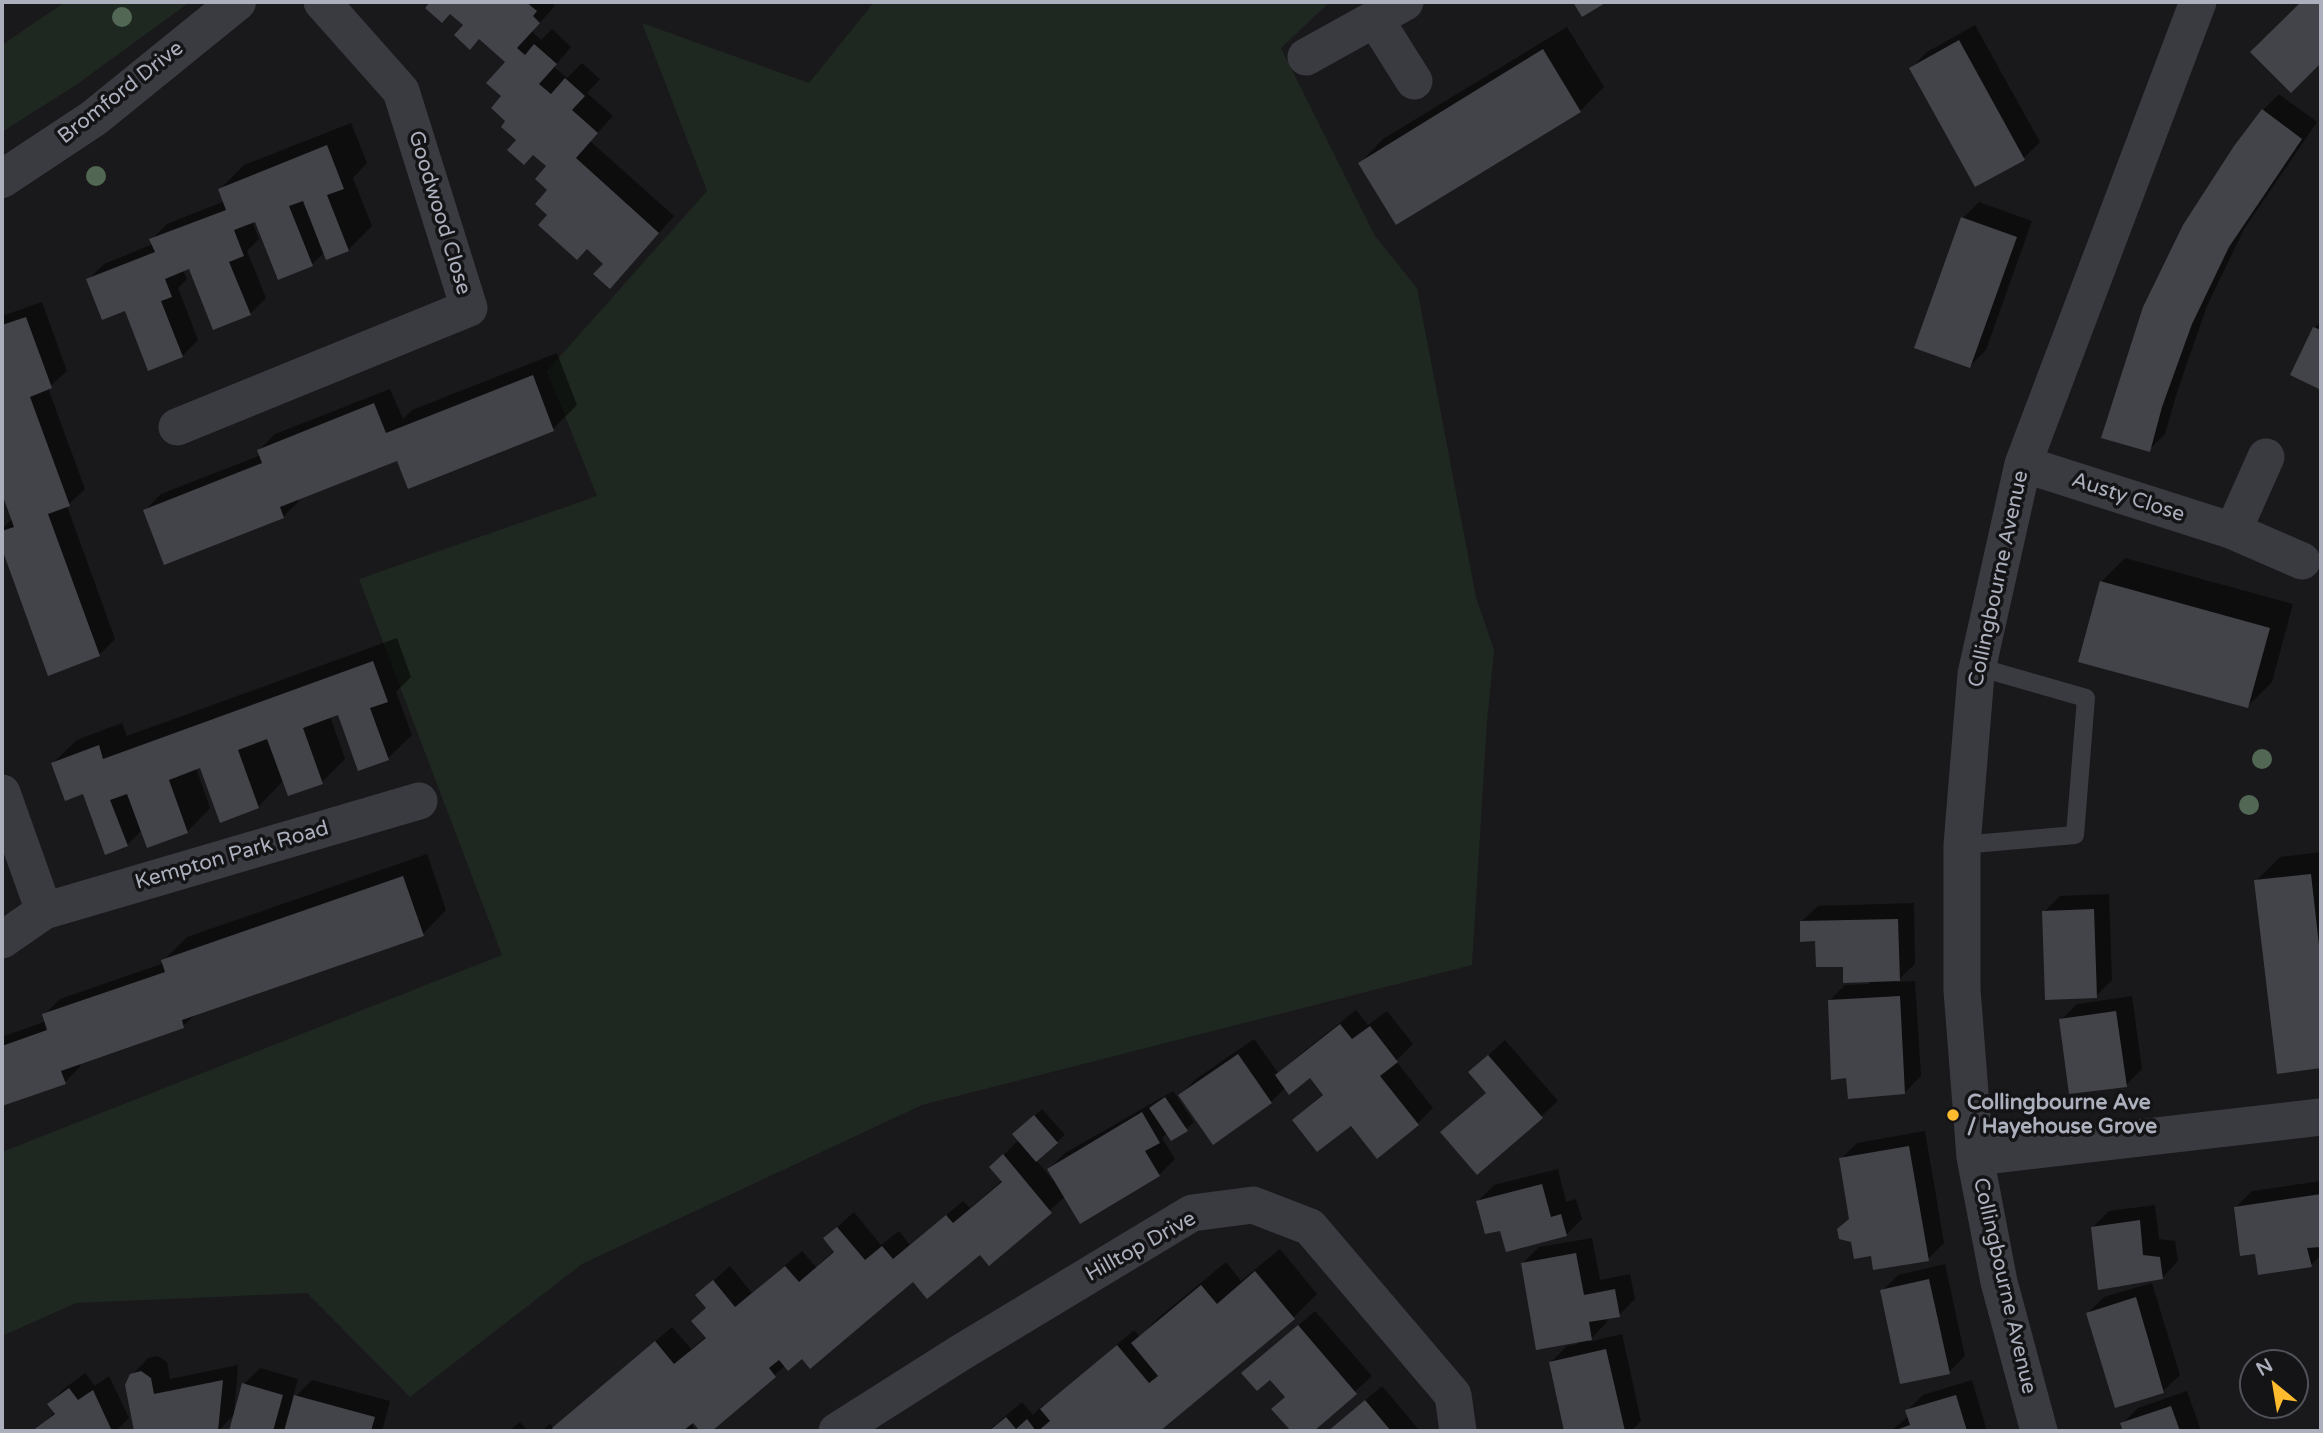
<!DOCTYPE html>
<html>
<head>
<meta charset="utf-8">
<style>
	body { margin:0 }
	#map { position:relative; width:2323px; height:1433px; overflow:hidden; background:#19191c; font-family:"Varela Round",sans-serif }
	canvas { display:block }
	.frame { position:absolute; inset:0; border:4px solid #abb0bc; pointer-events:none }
	.north { position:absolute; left:2239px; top:1349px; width:70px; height:70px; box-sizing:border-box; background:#141417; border:2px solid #505259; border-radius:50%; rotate:330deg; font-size:19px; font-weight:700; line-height:28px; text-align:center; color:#abb0bc }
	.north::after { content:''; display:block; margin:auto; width:24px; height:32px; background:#febb2e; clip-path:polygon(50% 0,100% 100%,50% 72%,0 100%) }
</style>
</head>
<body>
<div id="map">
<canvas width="2323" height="1433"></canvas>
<div class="frame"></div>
<div class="north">N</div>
</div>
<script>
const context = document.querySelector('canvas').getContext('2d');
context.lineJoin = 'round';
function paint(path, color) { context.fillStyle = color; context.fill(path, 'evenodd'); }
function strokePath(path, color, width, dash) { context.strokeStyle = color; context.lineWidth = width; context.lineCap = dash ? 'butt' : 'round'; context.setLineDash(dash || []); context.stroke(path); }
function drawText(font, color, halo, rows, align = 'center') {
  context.font = font + ' "Varela Round",sans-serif'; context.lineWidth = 7; context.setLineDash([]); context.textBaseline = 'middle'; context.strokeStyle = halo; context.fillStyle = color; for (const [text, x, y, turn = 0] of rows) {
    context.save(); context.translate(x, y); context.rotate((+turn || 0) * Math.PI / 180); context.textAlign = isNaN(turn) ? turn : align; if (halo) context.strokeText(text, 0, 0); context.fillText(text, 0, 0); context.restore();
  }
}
const green = new Path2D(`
	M65,2H190L76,85L2,132V45Z
	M874,2H1330L1281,48L1375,236L1417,288L1476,597L1494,650L1487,722L1472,965L922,1105L582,1264L410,1397L307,1293L76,1303L2,1336V1152L502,955L359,579L597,496L547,371L707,191L642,23L809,83Z`);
const shadow = new Path2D(`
	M432,2H550L555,6L532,31L541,40L552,29L571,47L554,67L567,78L582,63L600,79L587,93L613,116L590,141L674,216L626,270L606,263L550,215L548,166L518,140L504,96L507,62L450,12L427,8Z
	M1975,25L2040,142L2024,158L1911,68L1927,52Z
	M1567,27L1604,87L1580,111L1360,163L1383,139Z
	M2279,94L2317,122L2244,229L2207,306L2178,389L2165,434L2149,450L2103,437L2263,110Z
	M351,123L367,163L353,178L372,226L348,250L325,252L312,264L256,219L252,221L259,239L247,251L266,298L250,314L190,267L183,270L187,279L178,288L198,340L182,356L88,280L104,264L153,244L151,240L167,224L225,201L220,189L244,165Z
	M1979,202L2032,221L1986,350L1970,366L1963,218Z
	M42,302L67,371L48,388L85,489L67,506L115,639L99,655L49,673L2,544V529L13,518L2,489V316Z
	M2321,321V388L2292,374L2315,328Z
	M557,353L577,405L553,429L409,487L398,457L298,498L299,501L283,517L145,510L161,494L261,455L259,450L275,434L390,389L403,419L412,410Z
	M2125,558L2293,604L2272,682L2248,706L2101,582Z
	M397,638L411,677L396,692L412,735L388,758L339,712L330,716L345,759L322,782L284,780L258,807L201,766L196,768L210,808L187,832L142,830L127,845L84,792L53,763L77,740L122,723L127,736Z
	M2321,852V1066L2278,1072L2256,881L2280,857Z
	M427,854L446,910L423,934L198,1012L183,1026L80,1063L81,1066L65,1082L2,1104V1037L46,1021L44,1015L60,999L164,963L163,961L187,937Z
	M2109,894L2112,980L2096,996L2044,912L2060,896Z
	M1914,903L1915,964L1896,982L1915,981L1921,1076L1904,1093L1848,1076L1829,1001L1845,985L1869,984V980L1845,965L1801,922L1818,906Z
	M2132,996L2142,1069L2126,1085L2061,1020L2077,1004Z
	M1356,1010L1368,1025L1387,1011L1413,1044L1396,1061L1433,1108L1417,1124L1294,1120L1324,1093L1310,1076L1286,1087L1271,1102L1180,1095L1196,1079L1254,1039L1279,1074L1293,1060Z
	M1505,1040L1558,1101L1478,1173L1488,1092L1470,1072Z
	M1173,1091L1194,1122L1186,1129L1168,1132L1162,1138L1175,1159L1159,1175L1066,1196L989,1263L980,1253L914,1280L802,1357L786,1365L710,1431H702L693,1421L690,1423L694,1428L691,1431H541L550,1424L554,1429L672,1327L691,1349L707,1336V1307L697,1295L730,1266L752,1293L802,1251L816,1267L835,1250L825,1238L854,1212L881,1245L899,1231L910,1245L963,1201L970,1208L1003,1180L991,1167L1019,1140L1022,1127L1042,1109L1065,1135L1036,1160L1053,1180L1055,1179L1049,1169L1065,1153Z
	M1925,1131L1944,1243L1928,1259L1872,1254L1853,1241L1841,1159L1857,1143Z
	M1558,1169L1566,1202L1576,1199L1582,1219L1566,1235L1501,1229L1478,1201L1494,1185Z
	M2321,1181V1255L2311,1265L2257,1252L2236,1207L2252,1191Z
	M2155,1205L2159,1239L2175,1241L2178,1261L2162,1278L2093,1227L2109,1211Z
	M1592,1238L1600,1280L1630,1274L1635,1299L1619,1315L1607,1317V1322L1588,1342L1622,1334L1641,1421L1631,1431H1565L1550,1363L1567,1346L1578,1344L1577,1341L1523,1263L1539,1247Z
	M1280,1249L1317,1294L1294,1317L1157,1431H988L1022,1402L1033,1415L1043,1405L1045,1407L1134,1330L1140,1337L1157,1319L1226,1262L1241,1281Z
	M1945,1264L1965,1356L1949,1372L1882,1291L1898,1275Z
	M2152,1283L2180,1375L2163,1391L2088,1313L2104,1297Z
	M1315,1311L1372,1376L1311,1431H1293L1273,1409L1286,1396L1260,1358Z
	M158,1356L167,1362L170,1379L238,1365L234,1415L218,1431H136L126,1386L132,1375L148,1358Z
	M260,1368L298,1379L292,1400L312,1380L390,1401L382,1431H231L244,1384Z
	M85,1373L95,1386L109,1376L129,1418L116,1431H35L55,1412L49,1404L65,1388Z
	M1972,1380L1987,1431H1891L1909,1416L1907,1411L1923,1395Z
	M1382,1386L1420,1431H1328Z
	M2187,1391L2201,1431H2125L2122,1424L2138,1408Z
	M520,1422L528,1431H509Z`);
const building = new Path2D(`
	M430,2H526L537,11L533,16L540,23L517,48L525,55L534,44L557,64L539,84L551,94L565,78L585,96L572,110L598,133L576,158L659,233L610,289L593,274L603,264L587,249L577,260L538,225L547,215L535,204L547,190L535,179L546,166L533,155L524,165L507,150L516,140L501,127L505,121L491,108L501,96L486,83L505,62L479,39L470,50L454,35L463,25L450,14L442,23L425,8Z
	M1573,2H1607L1582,17Z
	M2301,2H2321V63L2291,93L2250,52Z
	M1959,40L2025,160L1975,187L1909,68Z
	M1543,49L1581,112L1396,225L1358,163Z
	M2262,109L2302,139L2229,247L2192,324L2162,407L2150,452L2101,438L2143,307L2183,225L2234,146Z
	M327,145L344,189L327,195L349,251L326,260L303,201L289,206L313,266L278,280L255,222L234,230L244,256L229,262L251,315L213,330L189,269L165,279L172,297L161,301L183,357L148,371L125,311L102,320L86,279L155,252L149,239L226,210L218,189Z
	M1961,217L2017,237L1970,368L1914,348Z
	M26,317L52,388L30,397L70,506L48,514L100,656L48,676L2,549V531L14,527L2,494V325Z
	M2313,327L2321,330V390L2290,375Z
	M533,375L554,431L408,489L397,461L280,507L284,518L164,565L143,510L262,463L257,450L374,403L386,433Z
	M2100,581L2270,628L2248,708L2078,662Z
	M373,661L388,702L370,708L389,760L358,771L338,715L303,728L323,784L288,796L267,739L238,750L259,808L220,823L200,768L169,780L188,833L147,848L127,794L110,800L128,846L105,855L83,794L65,801L51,763L99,745L103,759Z
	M2311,874L2321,963V1068L2277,1074L2254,880Z
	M403,876L424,936L182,1020L184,1028L61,1071L66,1084L2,1106V1046L47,1030L42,1014L165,972L161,960Z
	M2094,909L2097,998L2045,1000L2042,911Z
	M1898,919L1900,981L1843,983V967H1816L1815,941L1800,942V921Z
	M1900,996L1905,1094L1848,1099L1846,1078L1831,1080L1828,1000Z
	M2116,1011L2127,1087L2069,1094L2059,1019Z
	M1340,1024L1352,1039L1370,1026L1398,1062L1380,1076L1419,1125L1377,1159L1351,1126L1317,1152L1292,1120L1323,1095L1310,1078L1289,1095L1275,1075Z
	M1238,1054L1272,1103L1213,1145L1178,1095Z
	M1488,1055L1543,1118L1477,1175L1440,1132L1486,1093L1468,1072Z
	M1165,1097L1188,1131L1171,1141L1149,1108Z
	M1142,1112L1160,1143L1145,1151L1160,1176L1080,1224L1047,1169Z
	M1034,1115L1058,1143L1036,1162L1012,1134Z
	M1909,1146L1929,1261L1873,1270L1871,1256L1854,1259L1851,1242L1839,1239L1837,1229L1849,1219L1839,1158Z
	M1003,1154L1052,1213L989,1266L980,1255L927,1299L913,1282L810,1369L802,1359L788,1371L779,1360L769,1368L776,1377L712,1431H700L693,1423L683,1431H554L552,1428L655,1341L674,1364L706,1338L691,1321L706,1308L695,1295L713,1280L735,1307L785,1266L799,1282L834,1252L823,1238L837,1227L865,1260L882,1246L893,1259L946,1215L953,1223L1002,1182L989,1167Z
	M1542,1184L1551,1217L1561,1214L1567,1236L1506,1252L1500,1231L1485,1234L1476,1201Z
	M2321,1194V1247L2307,1248L2312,1267L2258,1275L2255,1254L2240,1256L2234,1207Z
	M2140,1220L2143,1255L2160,1257L2163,1279L2098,1290L2091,1227Z
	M1576,1253L1584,1295L1615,1289L1620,1317L1589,1322L1592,1340L1536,1350L1521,1263Z
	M1255,1271L1295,1319L1160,1431H1038L1050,1421L1040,1409L1117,1345L1149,1383L1158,1376L1131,1343L1201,1285L1217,1304Z
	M1929,1279L1950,1374L1900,1384L1880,1290Z
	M2136,1297L2164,1393L2115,1408L2086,1313Z
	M1298,1325L1357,1394L1314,1431H1291L1271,1409L1285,1397L1270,1380L1257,1391L1241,1373Z
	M1606,1349L1625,1431H1564L1549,1362Z
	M141,1371L151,1378L154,1394L223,1380L218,1431H134L125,1385L130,1374Z
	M242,1383L283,1395L273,1431H229Z
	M69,1388L78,1400L93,1390L112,1431H32L55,1414L47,1404Z
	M294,1395L375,1417L371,1431H284Z
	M1956,1395L1967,1431H1893L1910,1425L1905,1410Z
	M1365,1400L1391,1431H1328Z
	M2171,1406L2180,1431H2123L2120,1423Z
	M1006,1417L1016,1429L1027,1419L1036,1431H989Z`);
const service = new Path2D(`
	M1962,845L2075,835L2086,698L1978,667`);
const minor = new Path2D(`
	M1375,19L1414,81
	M1306,57L1405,2
	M177,427L469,308L401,91L322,2
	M2023,464L2233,531L2302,561
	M2233,531L2266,457
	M2,793L44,911
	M2,940L44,911L419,801
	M1975,1157L2321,1117
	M837,1431L960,1353L1192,1213L1253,1205L1310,1227L1453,1395L1458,1431
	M2039,1431L1999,1282L1975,1157L1962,990V845L1976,674L2023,464L2198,2`);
const tertiary = new Path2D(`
	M2,179L94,118L237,2`);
const trees = [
	[122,17],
	[96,176],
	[2262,759],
	[2249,805]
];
const markers = [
	[1953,1115,7,"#febb2e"]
];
const streetNames = [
	["Bromford Drive",121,93,-38],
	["Goodwood Close",439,213,73],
	["Austy Close",2128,498,18],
	["Collingbourne Avenue",1999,579,-78],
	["Kempton Park Road",232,856,-16],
	["Hilltop Drive",1141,1247,-29],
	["Collingbourne Avenue",2004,1286,77]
];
const poiNames = [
	["Collingbourne Ave",1967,1103],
	["/ Hayehouse Grove",1967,1127]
];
paint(green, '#1e2720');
paint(shadow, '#0007');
paint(building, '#434449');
strokePath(service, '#3a3b41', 18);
strokePath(minor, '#3a3b41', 37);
strokePath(tertiary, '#3a3b41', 38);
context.fillStyle = '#526855';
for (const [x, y] of trees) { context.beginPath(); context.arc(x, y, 10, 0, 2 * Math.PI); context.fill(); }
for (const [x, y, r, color] of markers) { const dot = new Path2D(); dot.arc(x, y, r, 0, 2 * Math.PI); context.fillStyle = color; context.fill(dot); strokePath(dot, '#141417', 2.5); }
drawText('21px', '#abb0bc', '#141417', streetNames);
drawText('bold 21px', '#abb0bc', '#141417', poiNames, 'left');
</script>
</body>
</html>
